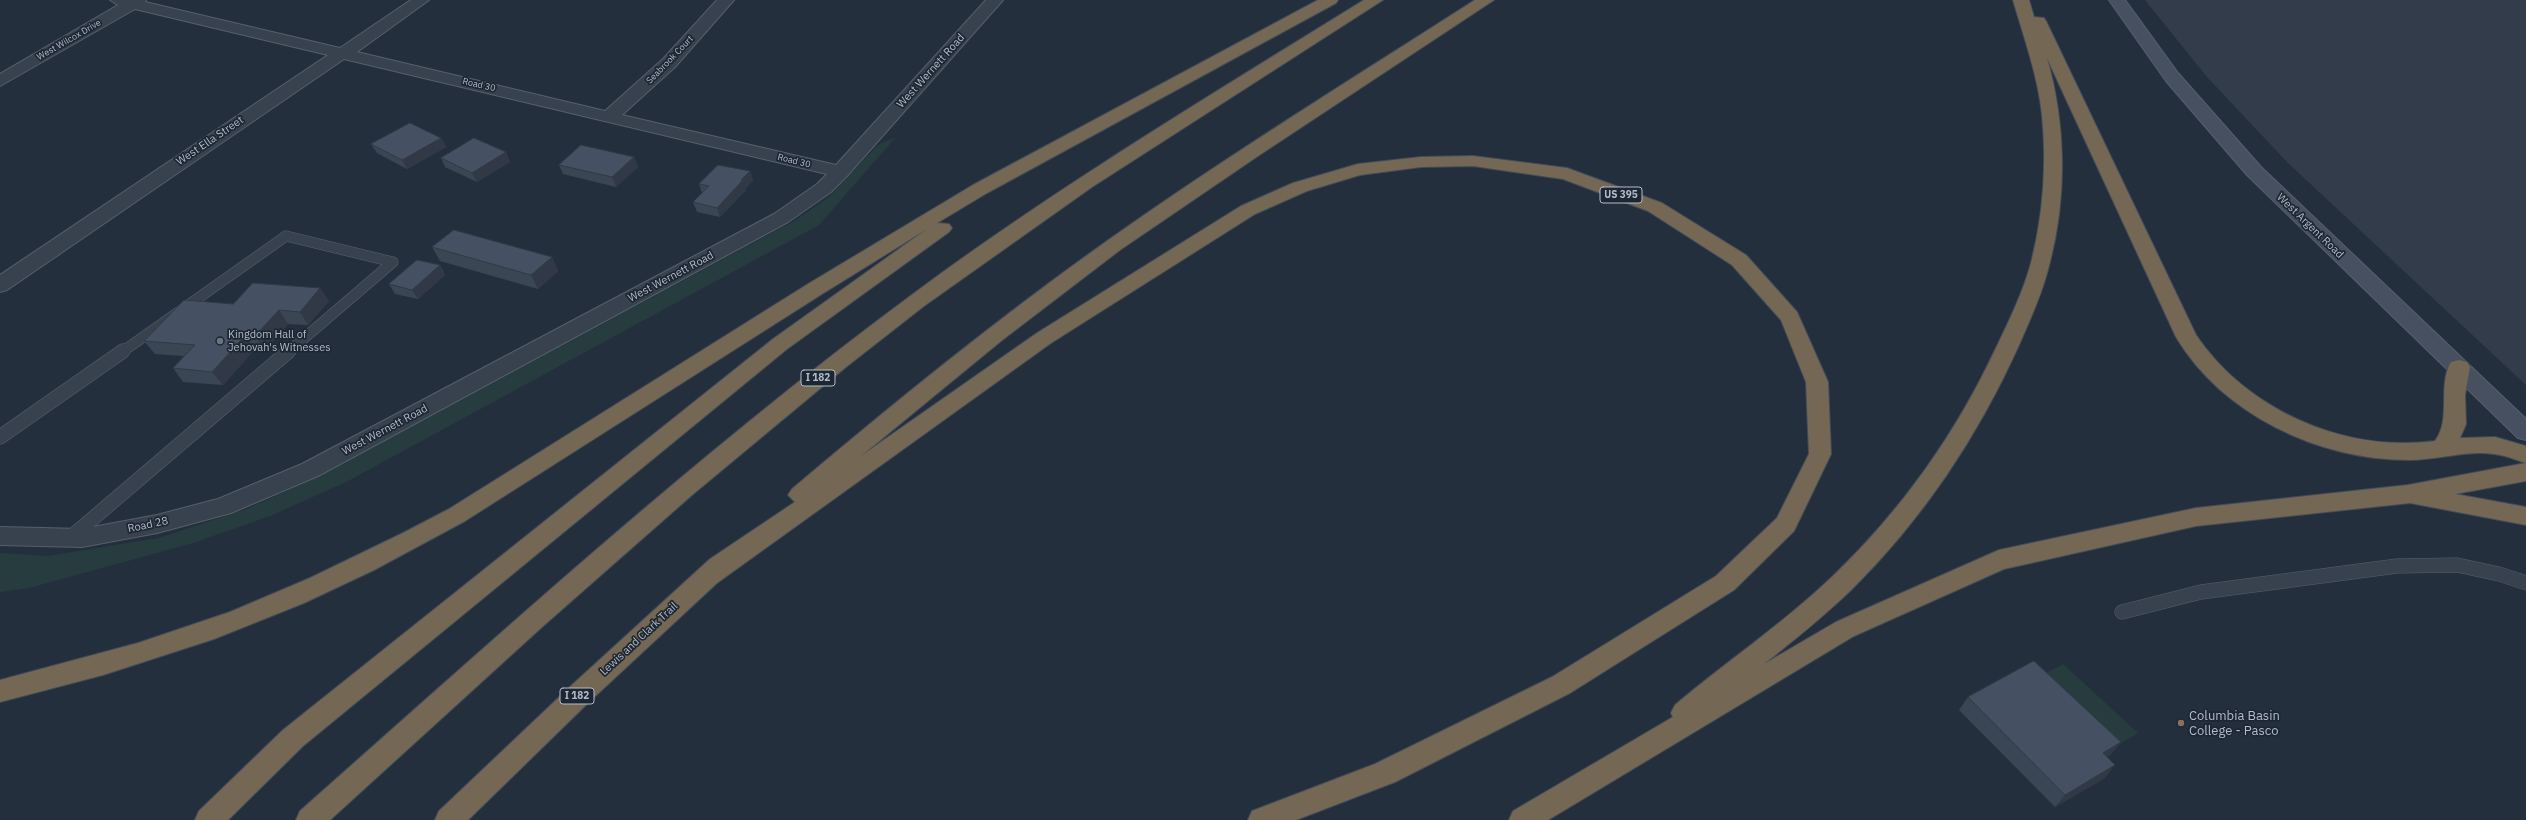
<!DOCTYPE html>
<html>
<head>
<meta charset="utf-8">
<style>
	body { margin:0 }
	canvas { display:block; background:#242f3e }
</style>
</head>
<body>
<canvas width="2526" height="820"></canvas>
<script>
const context = document.querySelector('canvas').getContext('2d');
context.lineJoin = 'round';
function paint(path, color) { context.fillStyle = color; context.fill(path, 'evenodd'); }
function strokePath(path, color, width, dash) { context.strokeStyle = color; context.lineWidth = width; context.lineCap = dash ? 'butt' : 'round'; context.setLineDash(dash || []); context.stroke(path); }
function drawText(font, color, halo, rows, align = 'center') {
  context.font = font + ' "IBM Plex Sans",sans-serif'; context.lineWidth = 3.5; context.setLineDash([]); context.textBaseline = 'middle'; context.strokeStyle = halo; context.fillStyle = color; for (const [text, x, y, turn = 0] of rows) {
    context.save(); context.translate(x, y); context.rotate((+turn || 0) * Math.PI / 180); context.textAlign = isNaN(turn) ? turn : align; if (halo) context.strokeText(text, 0, 0); context.fillText(text, 0, 0); context.restore();
  }
}
const airport = new Path2D(`
	M2145,0H2526V385L2288,163L2207,77Z`);
const green = new Path2D(`
	M896,137L819,225L346,482L270,516L193,543L29,588L0,592V553L48,556L159,538L247,509L320,476L796,220L829,197L878,145Z
	M2063,664L2138,733L2110,750L2036,679Z`);
const serviceFar1 = new Path2D(`
	M122,352L286,236L393,262
	M288,352L393,262`);
const service = new Path2D(`
	M0,437L123,351
	M70,538L289,351
	M2122,612L2201,592L2397,566L2457,565L2499,574L2526,583`);
const minor = new Path2D(`
	M110,0H146L145,2L340,48L411,0H429L357,52L605,111L663,59L717,0H734L675,67L622,115L836,165L986,0H1003L847,176L831,192L788,222L318,476L231,513L157,533L82,547L0,545V527L82,529L157,515L218,499L302,464L774,214L817,184L827,174L344,59L7,290L0,292V275L328,55L135,9L0,86V74L118,5Z`);
const secondary = new Path2D(`
	M2109,0H2125L2178,73L2261,167L2526,419V440L2518,438L2247,175L2166,81Z`);
const motorway = new Path2D(`
	M1318,0H1338L1336,3L987,193L937,223L949,224L952,228L949,232L787,349L303,746L228,820H195L199,811L283,730L773,339L927,229L822,294L465,521L374,570L304,603L214,639L103,675L0,702V680L138,643L230,612L310,578L403,533L449,509L808,284L973,185Z
	M1364,0H1383L1092,187L924,306L846,367L692,495L542,627L330,820H296L300,811C500,634 698,453 913,294C1057,187 1211,95 1364,0Z
	M1475,0H1494L1258,156L1120,250L1001,341L861,456L1037,333L1241,206L1293,183L1358,164L1421,157L1473,156L1567,168L1662,203L1746,255L1797,312L1828,382L1831,454L1794,531L1734,590L1570,693L1395,782L1296,820H1248L1252,811L1375,764L1552,677L1716,576L1777,518L1809,454L1806,382L1781,320L1732,265L1648,211L1563,179L1473,166L1421,167L1360,175L1307,191L1255,214L1051,343L717,583L590,701L468,820H435L439,811L572,685L710,559L795,502L788,495L792,489C894,403 998,318 1107,241C1227,156 1352,79 1475,0Z
	M2013,0H2029L2034,17L2044,18L2046,21L2196,335C2247,410 2344,453 2435,441C2452,419 2437,386 2451,362L2459,360L2467,362L2470,367L2465,395L2466,424L2460,438L2495,437L2526,446V481L2455,494L2526,507V525L2410,503L2196,526L2004,569L1854,636L1548,820H1509L1513,811L1673,717L1671,713L1675,705C1727,661 1784,623 1833,576C1902,510 1957,432 1997,346C2010,319 2023,292 2031,263C2043,216 2047,164 2042,115C2038,76 2024,38 2013,0ZM2047,58L2176,337C2223,415 2319,460 2410,460C2438,460 2466,450 2494,454C2505,455 2516,460 2526,463L2408,485L2196,508L1999,550L1836,622L1764,664C1794,640 1823,617 1851,590C1922,520 1978,436 2019,345C2031,318 2043,291 2050,262C2067,196 2066,124 2047,58Z`);
const wall = new Path2D(`
	M441,138L446,147L407,169L377,153L371,144Z
	M506,152L510,162L477,182L445,167L441,158Z
	M634,157L638,167L616,187L563,174L559,165Z
	M750,171L753,180L746,188V190L720,217L697,212L693,202L702,193L699,184Z
	M432,247L552,257L558,271L538,289L440,261Z
	M440,265L445,275L418,299L395,294L389,284Z
	M320,288L329,301L308,325L288,324L265,350L255,349L223,385L183,382L173,368L184,356L155,354L144,341Z
	M1968,697L2121,742L2110,755L2107,757L2105,778L2055,807L1959,710Z`);
const shadedWall = new Path2D(`
	M441,138L446,147L407,169L402,160Z
	M506,152L510,162L477,182L472,173Z
	M634,157L638,167L616,187L612,177Z
	M750,171L753,180L746,188V190L720,217L717,208Z
	M552,257L558,271L538,289L531,275Z
	M440,265L445,275L418,299L412,290Z
	M320,288L329,301L308,325L300,312Z
	M279,310L288,324L265,350L255,336Z
	M245,336L255,349L223,385L212,372Z
	M2121,742L2110,755L2092,766L2103,753Z
	M2115,765L2105,778L2055,807L2065,795Z`);
const building = new Path2D(`
	M410,123L441,138L402,160L371,144Z
	M474,138L506,152L472,173L441,158Z
	M581,145L634,157L612,177L559,165Z
	M718,165L750,171L741,180H743L717,208L693,202L709,186L699,184Z
	M454,230L552,257L531,275L432,247Z
	M417,260L440,265L412,290L389,284Z
	M253,283L320,288L300,312L279,310L255,336H245L212,372L173,368L195,345L144,341L184,300L233,304Z
	M2034,661L2121,742L2103,753L2115,765L2065,795L1968,697Z`);
const markers = [
	[220,341,4,"#6b7280"],
	[2181,723,4,"#8d6e63"]
];
const farStreetnames = [
	["West Wilcox Drive",69,40,-30],
	["Seabrook Court",670,60,-46],
	["Road 30",479,85,13],
	["Road 30",794,161,14]
];
const shields = [
	[1621,195,42],
	[818,378,34],
	[577,696,34]
];
const shieldNames = [
	["US 395",1621,195],
	["I 182",818,378],
	["I 182",577,696]
];
const streetNames = [
	["West Wernett Road",931,71,-48],
	["West Ella Street",210,141,-34],
	["West Argent Road",2310,226,44],
	["West Wernett Road",671,277,-28],
	["West Wernett Road",385,430,-28],
	["Road 28",148,525,-12],
	["Lewis and Clark Trail",639,639,-43]
];
const poiNames = [
	["Kingdom Hall of",228,335],
	["Jehovah's Witnesses",228,348]
];
const nearPoinames = [
	["Columbia Basin",2189,716],
	["College - Pasco",2189,731]
];
paint(airport, '#323c4b');
paint(green, '#263c3f');
strokePath(serviceFar1, '#565f6c', 11);
strokePath(service, '#565f6c', 15);
strokePath(minor, '#565f6c', 2);
strokePath(secondary, '#565f6c', 2);
strokePath(motorway, '#434c59', 2);
strokePath(serviceFar1, '#38414e', 10);
strokePath(service, '#38414e', 14);
paint(minor, '#38414e');
paint(secondary, '#465061');
paint(motorway, '#746855');
paint(wall, '#3b4654');
paint(shadedWall, '#303945');
paint(building, '#455162');
strokePath(building, '#303945', 1);
for (const [x, y, r, color] of markers) { const dot = new Path2D(); dot.arc(x, y, r, 0, 2 * Math.PI); context.fillStyle = color; context.fill(dot); strokePath(dot, '#1d2633', 1.5); }
drawText('9px', '#b4bcc9', '#1d2633', farStreetnames);
for (const [x, y, w] of shields) { const box = new Path2D(); box.roundRect(x - w / 2, y - 8, w, 16, 3); context.fillStyle = '#1d2633'; context.fill(box); strokePath(box, '#b4bcc9', 1); }
drawText('bold 10px', '#b4bcc9', null, shieldNames);
drawText('11px', '#b4bcc9', '#1d2633', streetNames);
drawText('11px', '#b4bcc9', '#1d2633', poiNames, 'left');
drawText('13px', '#b4bcc9', '#1d2633', nearPoinames, 'left');
</script>
</body>
</html>
